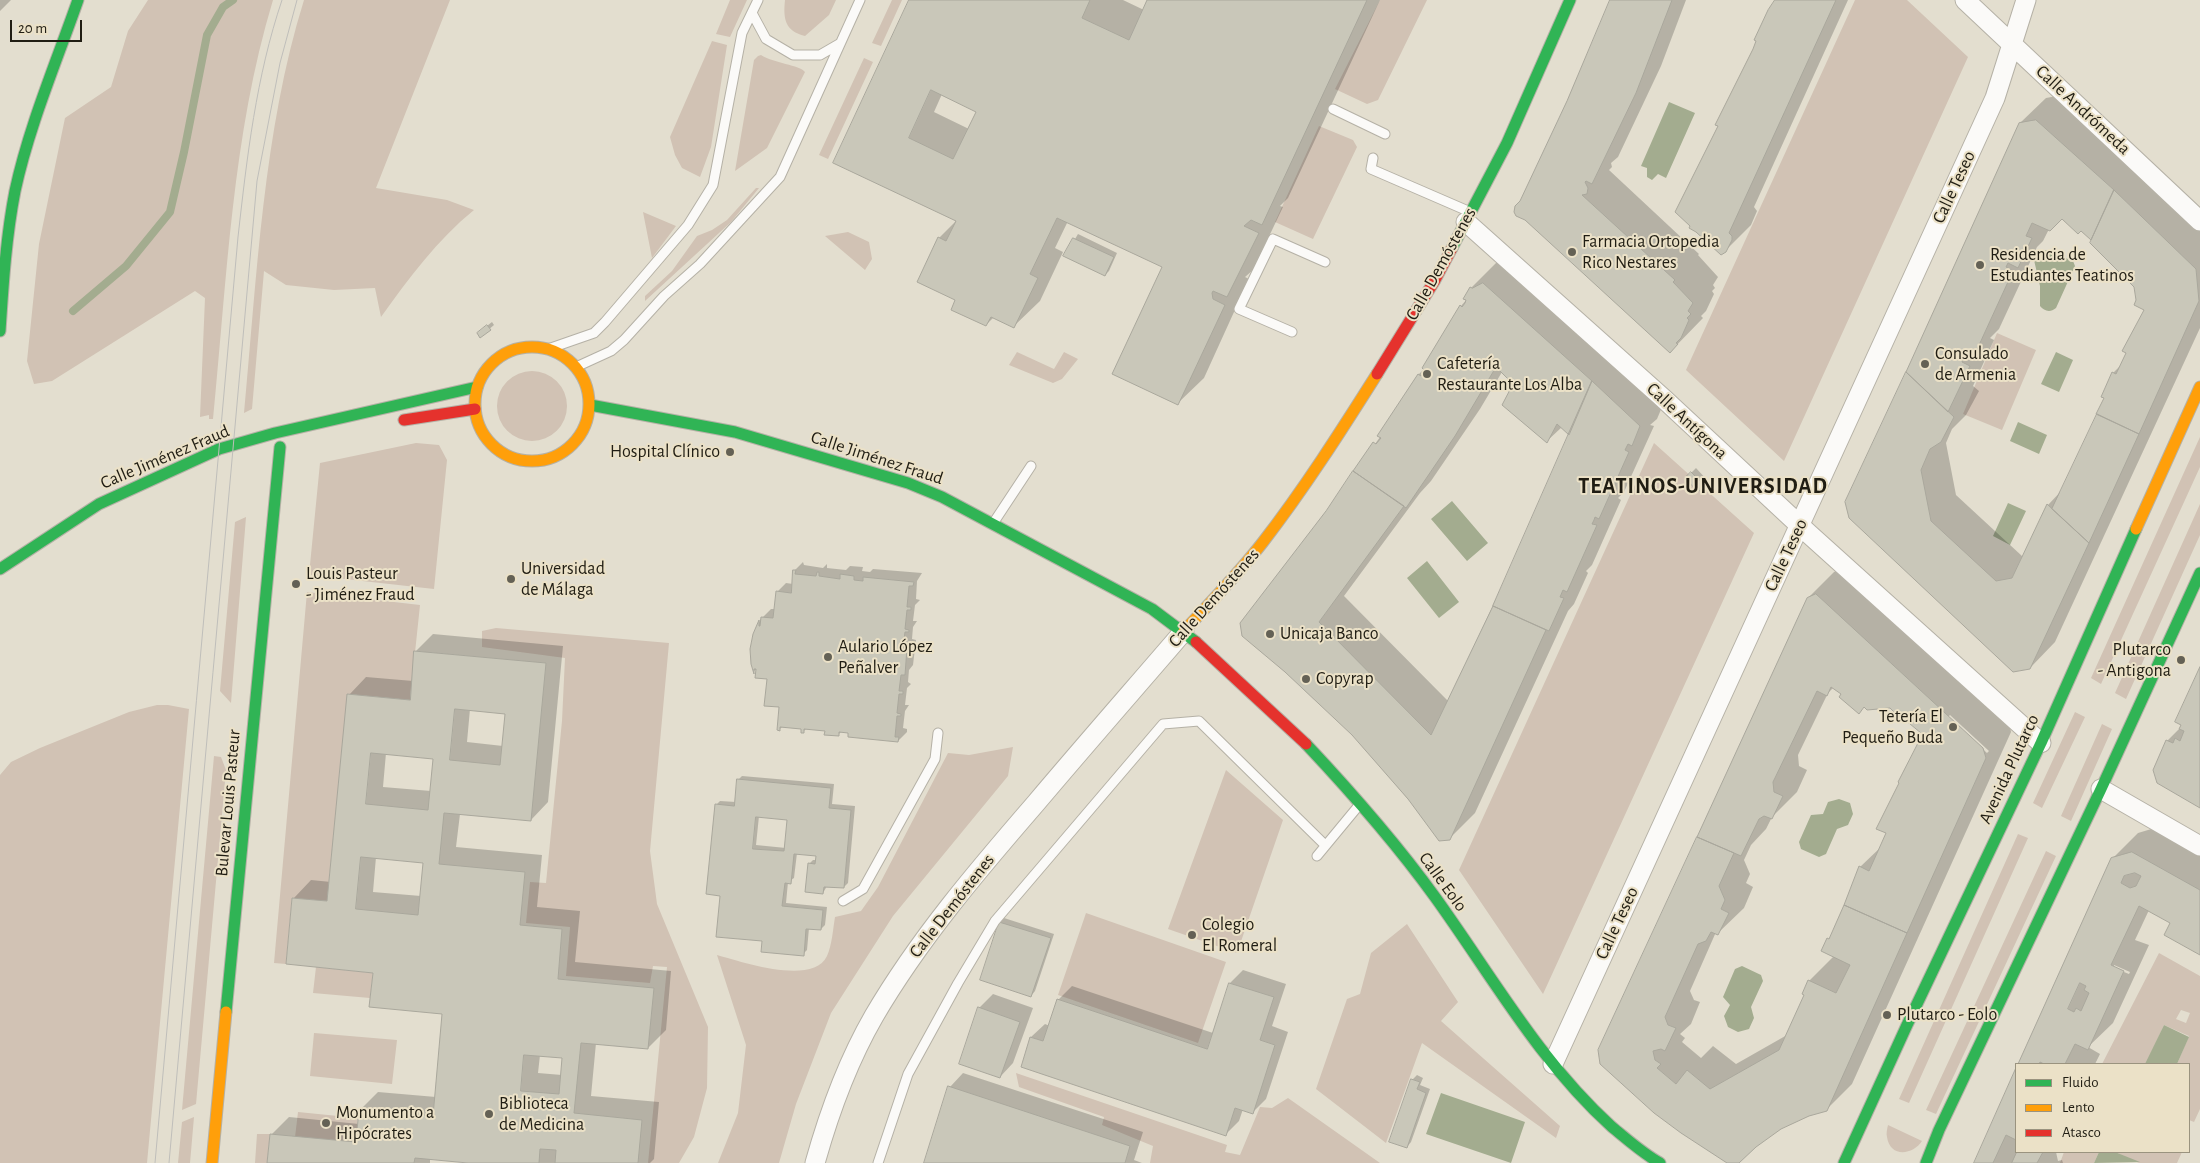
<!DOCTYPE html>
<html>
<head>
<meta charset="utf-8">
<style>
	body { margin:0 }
	#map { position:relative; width:2200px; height:1163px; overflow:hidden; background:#e3decf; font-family:"Alegreya Sans",sans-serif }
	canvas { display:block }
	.legend { position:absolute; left:2015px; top:1063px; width:175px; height:90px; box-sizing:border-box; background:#ebe1c7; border:1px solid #9a937f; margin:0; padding:6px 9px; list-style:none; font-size:15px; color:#201d13 }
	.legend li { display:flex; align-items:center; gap:10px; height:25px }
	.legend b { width:25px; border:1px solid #9a937f }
	.scale { position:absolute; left:10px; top:20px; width:72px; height:22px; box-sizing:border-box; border:2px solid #201d13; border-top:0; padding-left:6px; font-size:15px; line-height:18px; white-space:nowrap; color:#201d13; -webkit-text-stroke:4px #ebe1c7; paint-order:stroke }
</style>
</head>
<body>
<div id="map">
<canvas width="2200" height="1163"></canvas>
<ul class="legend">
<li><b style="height:6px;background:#30b455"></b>Fluido</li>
<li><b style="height:6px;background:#ff9f0a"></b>Lento</li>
<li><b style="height:6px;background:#e5322d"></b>Atasco</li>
</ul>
<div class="scale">20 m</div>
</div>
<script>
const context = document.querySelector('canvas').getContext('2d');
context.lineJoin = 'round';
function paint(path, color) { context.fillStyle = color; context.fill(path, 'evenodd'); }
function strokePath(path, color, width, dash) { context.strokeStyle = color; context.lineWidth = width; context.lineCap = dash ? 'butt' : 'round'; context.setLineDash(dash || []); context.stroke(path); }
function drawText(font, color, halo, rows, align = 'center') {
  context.font = font + ' "Alegreya Sans",sans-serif'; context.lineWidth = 4; context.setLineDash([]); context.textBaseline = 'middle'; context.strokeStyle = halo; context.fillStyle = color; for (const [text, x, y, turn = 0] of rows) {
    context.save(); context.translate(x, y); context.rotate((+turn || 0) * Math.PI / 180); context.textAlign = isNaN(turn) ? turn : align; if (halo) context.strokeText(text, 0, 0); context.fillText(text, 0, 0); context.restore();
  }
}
const green = new Path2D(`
	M148,0H273C232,135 227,279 213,419H209V415L200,417L205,298L195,291L52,381L34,384L27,361L39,244L65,118L111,87L128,31Z
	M304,0H450L376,188L447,200L474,210C437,240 409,278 381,317L375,288L334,290L286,285L264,271L252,409L244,413C257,277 263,131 304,0Z
	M730,0H747L730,37L716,34Z
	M785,0H836L829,15L805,36C785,31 783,19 785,0Z
	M892,0H902L881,46L872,43Z
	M1380,0H1427L1378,100L1367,104L1335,89Z
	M1855,0H1907L1968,57L1784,461L1686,370Z
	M712,41L727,45L711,147L700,177L682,168L675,155L670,137Z
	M761,55C773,63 800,65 805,72L767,148L735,171L754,60L758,56Z
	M864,58L873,62L828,159L819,155Z
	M1319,126L1353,140L1357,147L1313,239L1275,222Z
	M756,188H759L731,222L645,301V296L672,271L697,236L712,230L727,220Z
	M643,212L676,226L652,258Z
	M848,232L869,242L872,259L865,270L825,236Z
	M1997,333L2036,350L2002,430L1963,414Z
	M1017,352L1054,369L1064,352L1078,359L1062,379L1053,383L1009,365Z
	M497 406a35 35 0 1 1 70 0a35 35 0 1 1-70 0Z
	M2200,437V467L2101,684L2091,678Z
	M416,443L439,445L447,460L434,589L309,575L320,463Z
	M1654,443L1754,533L1543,994L1459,870Z
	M2200,504V535L2126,699L2115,693Z
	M246,517L231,703L220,691L235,522Z
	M307,592L420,605L410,700L348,694L327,901L292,898L286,964L274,963Z
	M496,628L669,643L650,851L657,904L708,1027L707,1088L694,1137L679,1163H648L667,967L653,966L650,983L566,976L570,927L526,923L530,882L546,883L562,721L565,658L482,647V631Z
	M157,705H168L189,709L147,1163H0V775L11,762L40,748L129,712Z
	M2075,712L2085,717L2042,808L2033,803Z
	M2102,724L2112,729L2071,821L2061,816Z
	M1013,747L1008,776L893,916L831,1013L796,1104L779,1163H718L738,1113L746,1045L717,955C742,962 813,986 827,956C832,945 833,929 835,917L861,911L878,887L948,753L969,755Z
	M214,756L221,757L226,770L196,1104L182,1110Z
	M1226,770L1283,820L1237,953L1168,929Z
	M2018,834L2028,838L1909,1103L1899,1099Z
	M2046,851L2056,856L1936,1114L1926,1110Z
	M1086,913L1226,962L1198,1043L1058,995Z
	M1407,924L1458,1002L1441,1021L1560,1126L1556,1138L1422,1043L1386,1143L1316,1089L1347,999L1360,994L1371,953Z
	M2159,953L2200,976V1109L2194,1122L2189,1120V1064H2177L2189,1036L2164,1025L2146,1064H2102ZM2181,1010L2190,1013L2186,1023L2176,1019Z
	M316,967L373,973L370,998L313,993Z
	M314,1033L397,1040L392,1084L310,1076Z
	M1016,1073L1227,1145L1225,1152L1240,1155L1260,1107L1272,1108L1288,1098L1380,1163H1150L1153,1146L1102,1125L1104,1117L1019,1087Z
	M298,1112L358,1118L356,1142L295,1137Z
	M194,1117L190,1163H178L182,1122Z
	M1888,1125L1922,1141C1913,1155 1890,1158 1887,1137C1886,1134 1887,1129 1888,1125Z
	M257,1134H270L267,1163H255Z
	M2064,1152H2099L2094,1163H2060Z
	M2115,1152H2182L2177,1163H2139Z`);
const water = new Path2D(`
	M1669,102L1695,113L1666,178L1658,174L1652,180L1647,177V168L1641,166Z
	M2047,250L2073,261L2075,266L2056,308C2050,313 2044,311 2040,306V286L2034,260L2040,252Z
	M2056,352L2073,360L2059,392L2041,384Z
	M2018,422L2047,435L2039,454L2010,441Z
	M1452,501L1488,543L1467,561L1431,519Z
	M2008,503L2026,511L2010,545L1993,536Z
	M1427,561L1459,602L1439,618L1407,578Z
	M1839,799L1850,803L1853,814L1848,825L1837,829L1826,854L1819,857L1801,849L1799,842L1811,815L1823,814L1828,802Z
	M1742,966L1761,975L1763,981L1751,1007L1754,1018L1749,1029L1738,1032L1728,1027L1724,1016L1730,1005L1723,997L1735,969Z
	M2164,1025L2189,1037L2177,1064H2145Z
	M1441,1093L1525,1122L1511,1163L1426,1134Z
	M2099,1152H2115L2140,1162L2094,1163Z`);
const shadow = new Path2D(`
	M0,0H11L0,11Z
	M910,0H1123L1144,10L1148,0H1380L1288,198L1280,206L1283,207L1253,270L1245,277L1249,279L1204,378L1178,403L1163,266L1068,221L1055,248L1063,252L1040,301L1014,326L994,317L986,325L957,300L939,238L957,220L834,162ZM942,94L978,111L969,129L934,112Z
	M1611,0H1686L1661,66L1618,157L1611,163L1612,167L1609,170L1699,254L1698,255L1718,277L1713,285L1715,288L1712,291L1714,294L1706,311L1701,316L1703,318L1670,352L1521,202L1550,141Z
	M1776,0H1848L1754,207L1757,211L1751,225L1725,251L1696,176Z
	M2062,95L2200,223V328L2055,642L2030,668L1850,518L2020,123L2046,98ZM2062,217L2092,239L2135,287L2138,300L2146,309L2122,364L2113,373L2106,398L2064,488L2048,505L2024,556H2022L1956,495L1946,443L1952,429L1966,415L1979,391L1973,386L1994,340L1990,338L1999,329L2037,247L2043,241L2049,229Z
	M1078,234L1117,253L1109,271L1105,275L1065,256Z
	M1497,262L1665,400L1657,419L1650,425L1654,426L1624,492L1618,498L1621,500L1592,565L1586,571L1588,573L1574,604L1568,611L1475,813L1449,839L1408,799L1353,735L1285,671L1327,512L1380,437L1418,375L1424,369L1461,306L1467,299L1471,288ZM1502,372L1515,384L1547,441L1562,427L1571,434L1511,567L1448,701L1344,596L1420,493L1431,481L1480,409Z
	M492,322L494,325L481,336L483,329Z
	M1696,468L1708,481L1698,490L1686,478Z
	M803,562L804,565L823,568L827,564V568L846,570L850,566L863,567L862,571L870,572L873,569L922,573L917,581L916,599L920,600L915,605L913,621H917L913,627L912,639L916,640L913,665L909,670L908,682L911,684L907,688L905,705H909L905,711L903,728L907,729V732L898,741L849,732L842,731L838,735L826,730L807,728L803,732L802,727L783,726L780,729L781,706L768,678L758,668L754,671L751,654L756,630L760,620L771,609H775L777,592L786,583L793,584L794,571Z
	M1842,569L2009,722L2011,732L1852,1084L1826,1110L1799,1119L1772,1133L1737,1163H1730L1600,1050L1808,598L1834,572ZM1834,687L1843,693L1891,707L1926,736L1920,741L1878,828L1888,833L1882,846L1860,867L1832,934L1823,950L1834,956L1809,981L1805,994L1787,1035L1736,1064L1713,1046L1701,1058L1682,1042L1685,1038L1680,1034L1691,1024L1700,1002L1694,1000L1690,991L1716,932L1718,933L1744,908L1753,887L1746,883L1750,874L1744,860L1751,845L1766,829L1772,817L1797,792L1807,770L1799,766L1798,755L1828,693ZM1950,715L1989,751L1987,753L1948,717Z
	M433,634L563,646L548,802L531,820L460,814L456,847L542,855L537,907L580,911L575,962L671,971L666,1030L648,1048L596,1043L591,1096L659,1102L654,1159L650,1163H481L430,1158V1163H268L271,1135L289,1117L359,1124L360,1110L378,1092L436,1097L443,1013L374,972L294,898L311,880L331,882L349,695L366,677L413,681L415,652ZM470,709L507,713L503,746L467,742ZM386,753L434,758L431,791L383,787ZM376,857L425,862L421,896L373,892ZM540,1055L563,1057L562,1075L538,1073Z
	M2200,670V806L2167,741L2182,726Z
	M742,776L834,784L832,804L855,806L848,883L844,887L827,886L823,893L809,864L813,860H816L817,854L797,853L794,878L788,882L786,903L827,907L825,925L821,929L809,928L807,950L803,954L763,940L722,895L716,805L720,801L736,802L738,780ZM759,816L789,819L786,848L756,845Z
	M2158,827L2200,851V953L2172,923L2149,910L2135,940L2149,945L2113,1023L2088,1047L2100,1054L2095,1064H2019L2112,859L2138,833ZM2114,965L2130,972L2129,974L2114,968Z
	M1004,918L1054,934L1035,991L1031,996L1000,922Z
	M1243,970L1286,984L1272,1026L1288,1032L1266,1099L1253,1112L1243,1109L1239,1121L1226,1134L1031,1037L1045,1024L1050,1026L1058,1000L1072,986L1213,1033L1230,983Z
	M993,994L1033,1008L1013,1063L1000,1077L979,1008Z
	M2016,1071V1152H2056L2058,1161L2062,1160L2063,1163H1975Z
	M963,1073L1143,1132L1134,1160L1142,1163H925L950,1087Z
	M1417,1075L1423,1078L1420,1085L1430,1089L1411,1142L1407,1147L1412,1080Z`);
const stream = new Path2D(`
	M73,311L126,266L170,212L184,152L207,35L223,7L233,0`);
const building = new Path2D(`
	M909,0H1090L1082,18L1129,40L1147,0H1367L1262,225L1251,220L1244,226L1259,233L1227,297L1213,291L1212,293L1213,299L1225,305L1178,405L1112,374L1162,267L1057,218L1030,274L1038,278L1014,328L991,317L986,326L951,310L955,300L917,282L938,237L946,241L956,221L833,163ZM931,90L976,112L953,159L909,138Z
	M1610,0H1672L1636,93L1592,184L1586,181L1585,182L1588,188L1587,194L1582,195L1675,280L1673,282L1693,303L1688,311L1691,314L1687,318L1689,320L1681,338L1676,343L1678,344L1670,353L1525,220L1516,216L1514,212L1515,206L1520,201L1567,101Z
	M1775,0H1836L1729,233L1732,236V240L1726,252L1721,255L1696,232L1689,228L1690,226L1675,212L1718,126L1715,125L1753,49L1756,41L1754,40L1768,10Z
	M2036,120L2114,190L2091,240L2081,231L2078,234L2062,219L2050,231L2032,223L2026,236L2032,238L2018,268L2008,263L2006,267L2013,271L1974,356L1966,352L1962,362L1970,366L1948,412L1906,372L2019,123Z
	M2114,190L2196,269L2199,301L2139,434L2096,414L2104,398L2101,397L2112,372L2116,374L2126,353L2122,351L2144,310L2134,305L2136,300L2134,287L2090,243Z
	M1073,238L1114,257L1105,276L1063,256Z
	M1483,283L1592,381L1569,435L1557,424L1547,443L1502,405L1513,384L1496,367L1455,436L1406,508L1353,471L1373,442L1376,444L1381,438L1377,436L1418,374L1421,376L1423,373L1425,371L1422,368L1460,305L1462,307L1465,303L1466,300L1463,299L1470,287L1472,288Z
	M487,325L491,330L480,338L477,333Z
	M1906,372L1954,417L1941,442L1930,449L1921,470L1931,521L1996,581L2012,578L2047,504L2089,543L2030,669L2013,672L1849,518L1845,502Z
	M1592,381L1640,426L1632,446L1628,444L1625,450L1629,452L1599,519L1595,517L1594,520L1592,524L1597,525L1567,592L1563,590L1560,597L1564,598L1549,631L1493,606Z
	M2097,414L2139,434L2089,543L2052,509Z
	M1353,471L1404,506L1319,622L1431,735L1493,606L1546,630L1450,840L1439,841L1408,799L1352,735L1285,672L1242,636L1240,623L1326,511Z
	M1691,472L1705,486L1698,492L1685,478Z
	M793,570H796L795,574L816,576L817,572H819V576L840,579V574L854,576V580L863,581V577L914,582L913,586H909L907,607H911V610H907L905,629L909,630V632H905L903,648H907L905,675H901L899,691H903V694H899L897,713L901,714V716H897L895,737H899L898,742L848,737V733L839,732V736L824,735L825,731L804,729V733H801V729L780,727V731L777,730L779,707L764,706L767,679L755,678L756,669H754V674L751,664L750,649L753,634L759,620V626H760L761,617L773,618L776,591L791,593Z
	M1816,594L1983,748L1986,758L1907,933L1844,905L1859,866L1869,871L1886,833L1876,829L1899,783L1898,782L1919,741L1924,743L1927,738L1904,719L1902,720L1890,708L1867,710L1864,707L1859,714L1839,697L1841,694L1831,687L1827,696L1817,691L1773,782L1774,792L1783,796L1772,819L1764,816L1759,819L1741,856L1697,837L1807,598Z
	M414,651L546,663L531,821L444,813L439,864L525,872L520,925L562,929L558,979L654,988L648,1049L581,1043L574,1113L642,1120L638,1163H555L556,1150L540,1149L539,1163H468L415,1158L414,1163H267L270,1134L356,1142L359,1109L433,1116L442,1014L369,1007L373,973L286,964L292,898L327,901L347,694L410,700ZM455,709L505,714L500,765L450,760ZM371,753L433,759L428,810L366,804ZM361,857L423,863L418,915L356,909ZM524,1055L562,1058L559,1094L521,1091Z
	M2200,667V808L2157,783L2153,770L2166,740L2173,743L2175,738L2180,741L2184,731L2179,729L2181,725L2175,722Z
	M737,779L831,788L829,808L851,810L844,888L824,887L823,894L805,892L808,863L815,864L816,856L794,854L791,884L785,883L782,906L823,910L821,930L806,929L804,956L761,952L762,941L716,937L720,896L706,894L715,804L734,806ZM756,817L787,820L784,851L753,849Z
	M1697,837L1734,853L1719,886L1725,900L1721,909L1729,913L1718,935L1711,932L1706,941L1698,944L1665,1017L1668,1025L1676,1028L1665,1051L1661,1049L1653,1051L1655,1060L1661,1064L1657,1068L1676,1084L1687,1070L1710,1089L1779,1050L1804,995L1802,994L1808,980L1836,993L1850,965L1821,951L1827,938L1829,939L1844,905L1907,933L1827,1111L1809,1116L1781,1129L1756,1147L1739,1163H1727L1681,1133L1654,1113L1600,1064L1598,1050Z
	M2132,852L2200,890V955L2164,935L2170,923L2139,906L2111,965L2124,971L2088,1050L2075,1044L2065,1064H2044L2040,1062L2039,1064H2018L2111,858ZM2135,873L2141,876L2136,886L2130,888L2121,883L2124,876ZM2080,983L2086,986L2084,990L2089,993L2081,1011L2076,1008L2074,1012L2068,1009Z
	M999,922L1051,938L1031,997L980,980Z
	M1229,983L1274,997L1260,1040L1275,1045L1253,1114L1235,1108L1226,1136L1021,1067L1030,1037L1043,1041L1057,999L1207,1049Z
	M978,1007L1020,1022L1000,1078L959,1064Z
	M2016,1068V1140L2006,1135L1993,1163H1974Z
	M1411,1079L1420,1082L1417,1089L1426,1093L1407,1148L1389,1142Z
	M948,1086L1130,1146L1125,1163H924Z
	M2017,1152H2043L2037,1163H2012Z`);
const lane = new Path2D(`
	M752,13L766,39L793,55H820L839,44
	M1333,109L1385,134
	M1373,158L1371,169L1468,211
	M1292,332L1239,309L1273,239L1325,262
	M548,349L594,333L605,322L688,225L713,185L742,33L758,0
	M576,367L611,351L624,340L664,296L700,264L780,177L860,0
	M994,522L1031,466
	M1317,856L1360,804
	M843,901L863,889L935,759L938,733
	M878,1163L908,1074L958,983L995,921L1163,724L1199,721L1325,845`);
const street = new Path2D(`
	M1965,0L2200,221
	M1466,222L1664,399L1809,534L2041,743
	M2101,789L2200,846
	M1553,1064L1995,98L2026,0
	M815,1163C829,1113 848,1061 874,1016C919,939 978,870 1036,803C1085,745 1135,688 1184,631`);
const fast = new Path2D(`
	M1452,248L1507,143L1570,0
	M0,331C3,285 6,237 15,191C29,126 56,63 78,0
	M590,405L735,432L908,483L942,497L1152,609L1196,642
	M0,569L99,504L219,449L275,433L477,387
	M1306,744C1352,793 1396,843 1435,897C1492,976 1539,1061 1612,1127C1628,1140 1642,1153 1660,1163
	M226,1012L280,447
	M1844,1163L1907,1025L2041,743L2136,529
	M1926,1163L1939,1130L2101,789L2200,573`);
const slow = new Path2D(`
	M475 404a57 57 0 1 1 114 0a57 57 0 1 1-114 0Z
	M2136,529L2200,387
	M1184,631C1211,602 1239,573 1263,542C1304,489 1341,431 1377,374
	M212,1163L226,1012`);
const jam = new Path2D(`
	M1377,374L1435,280L1452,248
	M404,420L475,409
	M1196,642L1306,744`);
const tram = new Path2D(`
	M155,1163L238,237C247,157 256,77 282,0
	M169,1163L257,181L280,63L297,0`);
const markers = [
	[1572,252,5,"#646155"],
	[1980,265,5,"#646155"],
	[1925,364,5,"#646155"],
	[1427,374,5,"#646155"],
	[730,452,5,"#646155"],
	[511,579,5,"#646155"],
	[296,584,5,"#646155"],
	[1270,634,5,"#646155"],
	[828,657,5,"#646155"],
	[2181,660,5,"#646155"],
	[1306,679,5,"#646155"],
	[1953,727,5,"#646155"],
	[1192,935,5,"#646155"],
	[1887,1015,5,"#646155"],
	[489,1114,5,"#646155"],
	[326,1123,5,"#646155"]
];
const streetNames = [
	["Calle Andrómeda",2083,110,43],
	["Calle Teseo",1954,187,-65],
	["Calle Demóstenes",1441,264,-61],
	["Calle Antígona",1687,421,43],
	["Calle Jiménez Fraud",165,457,-23],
	["Calle Jiménez Fraud",877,458,18],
	["Calle Teseo",1786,555,-65],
	["Calle Demóstenes",1214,598,-48],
	["Avenida Plutarco",2009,769,-65],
	["Bulevar Louis Pasteur",228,803,-85],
	["Calle Eolo",1443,882,54],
	["Calle Demóstenes",952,906,-52],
	["Calle Teseo",1617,923,-65]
];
const poiNames = [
	["Farmacia Ortopedia",1582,242],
	["Rico Nestares",1582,263],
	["Residencia de",1990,255],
	["Estudiantes Teatinos",1990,276],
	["Consulado",1935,354],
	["de Armenia",1935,375],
	["Cafetería",1437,364],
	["Restaurante Los Alba",1437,385],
	["Hospital Clínico",720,452,"right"],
	["Universidad",521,569],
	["de Málaga",521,590],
	["Louis Pasteur",306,574],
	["- Jiménez Fraud",306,595],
	["Unicaja Banco",1280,634],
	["Aulario López",838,647],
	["Peñalver",838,668],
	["Plutarco",2171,650,"right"],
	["- Antigona",2171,671,"right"],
	["Copyrap",1316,679],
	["Tetería El",1943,717,"right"],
	["Pequeño Buda",1943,738,"right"],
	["Colegio",1202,925],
	["El Romeral",1202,946],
	["Plutarco - Eolo",1897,1015],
	["Biblioteca",499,1104],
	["de Medicina",499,1125],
	["Monumento a",336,1113],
	["Hipócrates",336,1134]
];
const districtNames = [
	["TEATINOS-UNIVERSIDAD",1703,486]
];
paint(green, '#d1c2b4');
paint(water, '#a3ac8f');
paint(shadow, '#0003');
strokePath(stream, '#a3ac8f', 8);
paint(building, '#c9c7b9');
strokePath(building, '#a9a79c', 1);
strokePath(lane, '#b5b1a6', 11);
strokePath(street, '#b5b1a6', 21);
strokePath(fast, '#b5b1a6', 13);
strokePath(slow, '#b5b1a6', 13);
strokePath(jam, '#b5b1a6', 13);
strokePath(lane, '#fbfaf8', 9);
strokePath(street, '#fbfaf8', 19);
strokePath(fast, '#30b455', 11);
strokePath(slow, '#ff9f0a', 11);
strokePath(jam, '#e5322d', 11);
strokePath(tram, '#bfbeba', 1);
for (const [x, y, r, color] of markers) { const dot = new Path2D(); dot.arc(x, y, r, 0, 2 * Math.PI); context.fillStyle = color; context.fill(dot); strokePath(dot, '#ebe1c7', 2); }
drawText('18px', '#201d13', '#ebe1c7', streetNames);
drawText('18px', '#201d13', '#ebe1c7', poiNames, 'left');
context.letterSpacing = '1px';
drawText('bold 22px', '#201d13', '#ebe1c7', districtNames);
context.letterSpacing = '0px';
</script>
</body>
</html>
